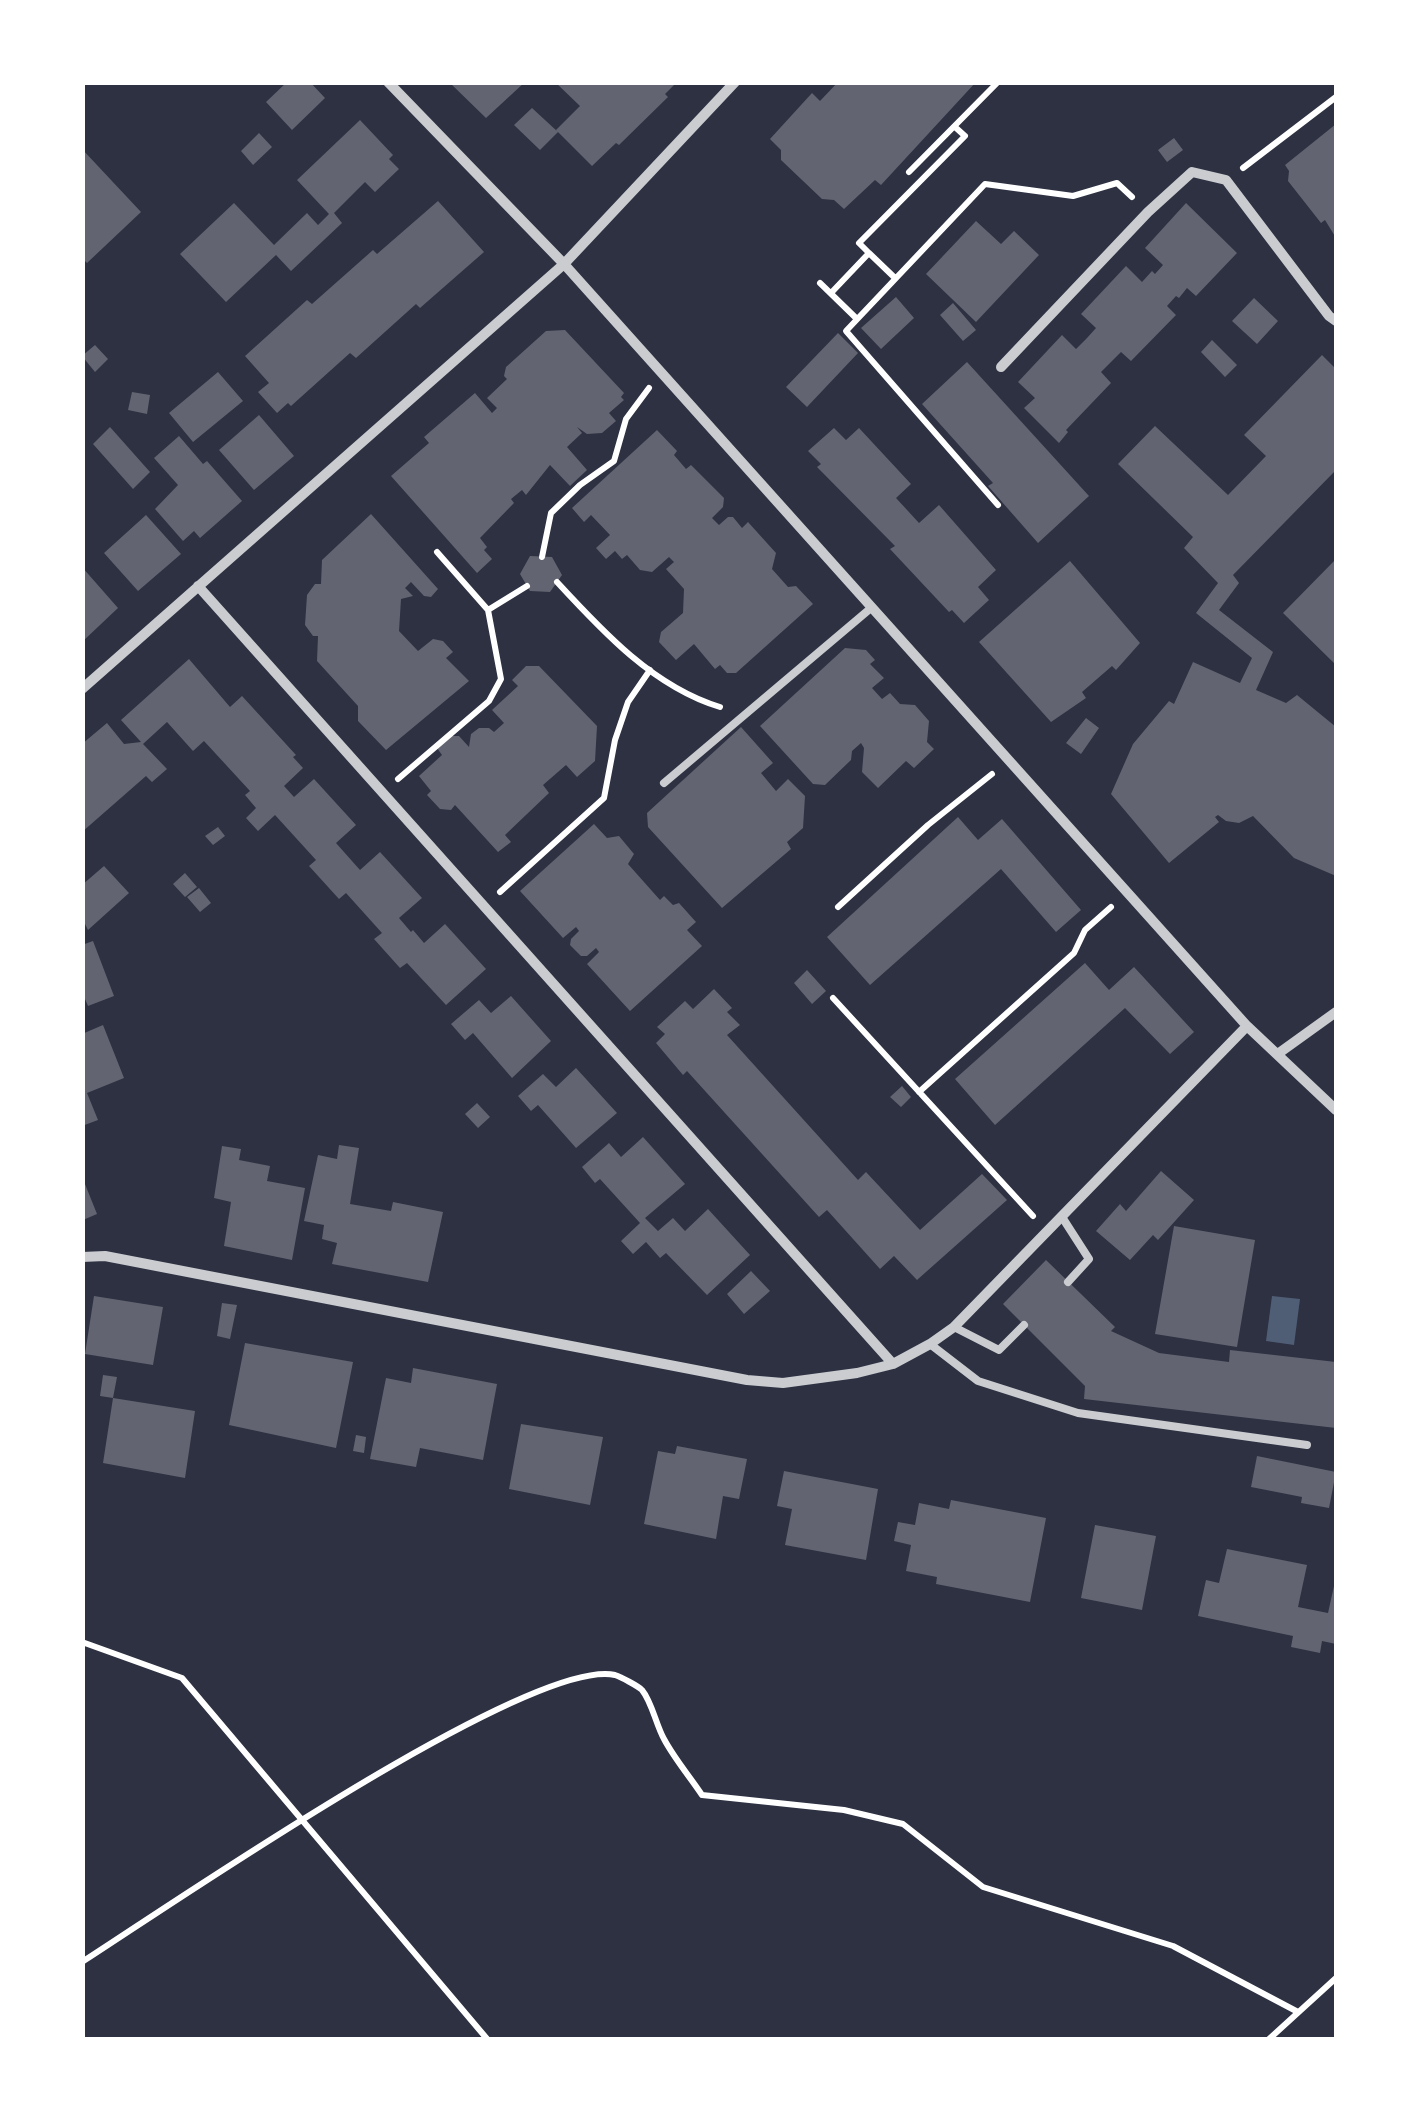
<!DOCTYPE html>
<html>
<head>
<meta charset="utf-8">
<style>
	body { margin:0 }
	#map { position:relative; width:1419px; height:2122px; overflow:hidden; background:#2d3142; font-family:Spectral,serif }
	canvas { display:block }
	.frame { position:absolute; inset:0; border:85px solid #fff; pointer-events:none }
</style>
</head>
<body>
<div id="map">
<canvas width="1419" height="2122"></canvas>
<div class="frame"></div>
</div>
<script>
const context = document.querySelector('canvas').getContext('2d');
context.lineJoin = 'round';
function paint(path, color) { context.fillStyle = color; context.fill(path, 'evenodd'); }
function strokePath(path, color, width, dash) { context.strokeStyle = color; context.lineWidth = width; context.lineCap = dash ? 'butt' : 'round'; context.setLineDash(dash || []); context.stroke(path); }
const water = new Path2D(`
	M1272,1296L1300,1299L1294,1345L1266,1341Z`);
const building = new Path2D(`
	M287,82H310L325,98L292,130L266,102Z
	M449,82H525L486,118Z
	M555,82H677L665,94L668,97L619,145L616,143L592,166L556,130L580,106Z
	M838,82H976L881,185L875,180L844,209L834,200L822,199L781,160V150L770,139L812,93L820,101Z
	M532,108L558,132L540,150L514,125Z
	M360,120L393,155L389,159L399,169L375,192L365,182L334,213L342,223L291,271L276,255L226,302L180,254L234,203L274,245L307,213L318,225L329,214L297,180Z
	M1336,124V238L1325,220L1321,223L1288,181L1289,171L1285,165Z
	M259,133L272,147L253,165L241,151Z
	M1174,138L1183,150L1167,162L1158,150Z
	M82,149L141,212L87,263L82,258Z
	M438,201L484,252L420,308L416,304L356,358L350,353L291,406L288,403L277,413L258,392L269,383L245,356L307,300L312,304L373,250L377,254Z
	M1186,203L1237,253L1196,296L1187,288L1179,298L1176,296L1167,306L1176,315L1131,361L1121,352L1101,372L1111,383L1066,430L1068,432L1059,443L1024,408L1035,398L1018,382L1062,335L1076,349L1087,338L1096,328L1081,314L1126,266L1142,282L1152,271L1155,274L1163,265L1145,248Z
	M976,221L1001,244L1014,231L1039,255L976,322L926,274Z
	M896,297L914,318L881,349L861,328Z
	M1254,298L1278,321L1257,344L1232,321Z
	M953,303L976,330L963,341L940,315Z
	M565,330L624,393L621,397L624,400L609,413L616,421L602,433L587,434L577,427L582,433L567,447L587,470L570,486L550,465L526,495L522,490L511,499L514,503L480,538L487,547L484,550L492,559L477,573L391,476L429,443L424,437L475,393L492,413L497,408L487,398L507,379L504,376L506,367L546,331Z
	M838,333L858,353L807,407L786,387Z
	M1212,340L1237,365L1225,377L1201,352Z
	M95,345L108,359L95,372L82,356Z
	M1322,355L1336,369V470L1233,575L1239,583L1219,610L1273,652L1256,690L1286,703L1297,695L1336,727V876L1294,858L1253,816L1239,823L1226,821L1218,815L1215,817L1219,822L1169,863L1111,794L1133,744L1169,701L1174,704L1193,662L1240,683L1252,658L1196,613L1218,583L1184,548L1193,537L1118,464L1155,426L1228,495L1266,456L1244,435Z
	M967,362L1089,496L1038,543L988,486L993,483L922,404Z
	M218,372L243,401L193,442L169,413Z
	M132,392L150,395L147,414L128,410Z
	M259,415L294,456L254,490L219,450Z
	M110,427L150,472L133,489L93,444Z
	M834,428L846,440L859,428L911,484L896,498L908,511L919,523L939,505L996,570L978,587L989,600L964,623L952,610L949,612L890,549L895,546L817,467L821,464L808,451Z
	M657,430L677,451L674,455L686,469L691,465L724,498L723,507L712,518L719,525L728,517H733L742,528L748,522L776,553L772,569L788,587L796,586L813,604L736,673H727L720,665L715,669L694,644L676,660L659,642L661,632L683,613L684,589L666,569L674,562L669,557L652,572L640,570L627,555L622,559L615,551L606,559L596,548L610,535L591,515L584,522L572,508Z
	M179,436L203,464L207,461L242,501L200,538L194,531L183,541L155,509L178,485L154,458Z
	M371,514L438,589L431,597L424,596L411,582L405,588L413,596L401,599L399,631L418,651L433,639L443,641L453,652L446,658L469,681L386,750L358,721V706L317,661L318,636H313L305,625L307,595L315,584H321L322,560Z
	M146,515L181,554L138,591L104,553Z
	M530,556L552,557L562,575L550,592L530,591L520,574Z
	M1336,559V665L1283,613Z
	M1070,561L1140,643L1116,670L1112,666L1082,692L1086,698L1051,722L979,642Z
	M82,567L118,608L82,642Z
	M845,648L866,650L875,660L870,664L884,678L872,688L882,699L890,693L900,704L915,705L929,721L927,742L934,749L914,768L906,761L878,788L862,772L864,748L861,743L852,751L851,760L825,785L813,784L760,726Z
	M189,659L230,707L242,696L296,755L293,757L303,768L284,786L294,797L314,779L356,825L336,843L360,870L380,852L422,898L399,918L411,932L413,930L424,943L445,924L486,969L446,1005L407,963L400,968L374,939L382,933L346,893L339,899L309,866L316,860L275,815L258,831L246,818L256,808L245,795L250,791L204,741L193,751L167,722L143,744L167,769L152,782L146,776L82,832V744L107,723L124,744L141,742L121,720Z
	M526,666H539L597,726L595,761L577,777L566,765L543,785L549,793L505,835L511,842L498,852L455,805L451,810L440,809L427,795L431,791L419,776L442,755L437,748L450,736H459L469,747L471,734L479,728H489L494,732L504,723L492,710L518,686L512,680Z
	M1086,718L1099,728L1081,754L1066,743Z
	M741,727L773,763L761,773L776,791L788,779L805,796L803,828L787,842L791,849L722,908L648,827L647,813Z
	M958,817L978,840L1002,819L1081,910L1056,932L1001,869L870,985L827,937Z
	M594,824L607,838L619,836L634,854L628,864L660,900L664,896L673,905L679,903L696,922L687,930L702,946L630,1011L587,964L599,952L596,948L587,956H581L570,945L571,939L579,931L576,927L563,938L520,891Z
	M218,827L225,836L213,845L205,836Z
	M104,866L129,893L88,930L82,918V885Z
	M185,873L197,887L185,897L173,884Z
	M199,888L211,903L200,912L187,897Z
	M93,941L114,996L88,1006L82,992V945Z
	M1085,963L1109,990L1134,967L1194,1032L1170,1054L1125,1008L995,1125L955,1079Z
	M807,970L826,991L812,1004L794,983Z
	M714,989L732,1008L727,1012L740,1025L727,1035L858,1180L866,1172L920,1230L982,1174L1007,1200L917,1280L894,1256L880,1269L827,1210L819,1217L687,1071L683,1075L656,1043L665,1034L657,1027L685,1001L693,1009Z
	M511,996L551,1041L512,1078L473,1033L465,1040L451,1024L479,1000L491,1013Z
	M103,1025L124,1078L87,1093L98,1120L82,1126V1034Z
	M576,1068L617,1113L576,1148L538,1105L531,1111L518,1096L543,1074L556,1087Z
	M902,1086L911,1097L901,1107L890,1097Z
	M477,1103L490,1117L478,1128L465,1114Z
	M643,1137L685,1184L645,1218L658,1231L673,1218L685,1231L708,1209L750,1255L707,1295L666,1253L660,1258L646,1242L633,1254L621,1241L640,1223L600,1179L595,1183L582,1167L609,1143L621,1157Z
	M339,1145L359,1148L350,1204L391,1211L393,1202L443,1212L428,1282L332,1264L337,1243L322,1239L324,1225L304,1221L318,1155L337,1159Z
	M222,1146L241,1149L239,1160L270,1166L267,1181L305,1188L292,1260L224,1246L231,1202L214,1198Z
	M1161,1171L1194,1200L1158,1240L1153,1235L1130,1260L1096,1231L1120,1204L1126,1211Z
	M83,1179L97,1214L83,1220Z
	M1174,1226L1255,1240L1237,1347L1155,1334Z
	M1046,1260L1115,1327L1111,1331L1159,1353L1229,1362L1230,1350L1336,1362V1428L1084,1399L1085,1386L1003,1304Z
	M751,1271L770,1291L744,1314L727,1294Z
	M94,1296L163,1307L153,1365L85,1354Z
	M222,1303L237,1305L230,1339L217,1336Z
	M245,1343L353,1362L336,1448L229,1425Z
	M413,1368L497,1384L483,1460L420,1448L416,1467L370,1459L386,1378L411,1383Z
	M103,1375L117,1377L113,1398L100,1396Z
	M113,1398L195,1411L185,1478L103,1463Z
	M521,1424L603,1437L590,1505L509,1489Z
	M356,1435L366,1437L364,1453L353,1451Z
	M677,1446L747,1459L739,1499L723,1496L716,1539L644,1524L658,1451L675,1454Z
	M1257,1456L1336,1472L1329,1508L1301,1503L1302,1497L1251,1487Z
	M784,1471L878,1489L866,1560L785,1545L792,1509L777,1506Z
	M951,1500L1046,1518L1030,1602L936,1584L937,1577L906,1571L911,1545L894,1541L898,1522L915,1525L919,1503L949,1509Z
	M1095,1525L1156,1536L1142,1610L1081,1598Z
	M1227,1549L1307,1565L1298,1607L1328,1613L1336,1577V1644L1322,1641L1320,1653L1291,1647L1293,1636L1198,1616L1206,1580L1219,1583Z`);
const path = new Path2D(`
	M1243,168L1336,97
	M909,172L998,82
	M869,253L895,278
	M820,283L857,319
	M831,293L869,253L859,243L965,136L955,127
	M998,505L846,331L985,184L1073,196L1117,183L1132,197
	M542,557L551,513L580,485L614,461L626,419L649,388
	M557,582C603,632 654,687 720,707
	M488,610L527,586
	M398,779L489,701L501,679L488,610L437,552
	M500,892L604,798L615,740L628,702L650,670
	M838,907L928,825L992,774
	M833,998L1033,1216
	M919,1092L1074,953L1085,930L1111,907
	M82,1642L182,1678L488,2040
	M82,1962C168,1907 530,1657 615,1675C621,1677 638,1686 642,1690C652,1702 656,1725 664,1739C674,1758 690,1777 702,1795L844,1810L903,1824L983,1887L1173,1946L1298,2012
	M1268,2040L1336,1978`);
const service = new Path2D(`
	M664,783L871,608
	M1062,1217L1089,1259L1068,1282
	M954,1327L999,1350L1024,1325
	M930,1344L978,1381L1078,1413L1307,1445`);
const minor = new Path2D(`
	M388,82L564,264L1247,1026L1336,1110
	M1001,367L1148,212L1192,172L1226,180L1329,316L1336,321
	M198,586L893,1364
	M82,689L564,264L735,82
	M1279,1053L1336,1012
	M82,1257L105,1256L747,1380L783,1383L857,1373L893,1364L930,1344L954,1327L1247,1026`);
paint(water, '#4f5d75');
paint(building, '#626471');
strokePath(path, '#fff', 6);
strokePath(service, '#caccd0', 8);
strokePath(minor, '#caccd0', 10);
</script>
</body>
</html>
